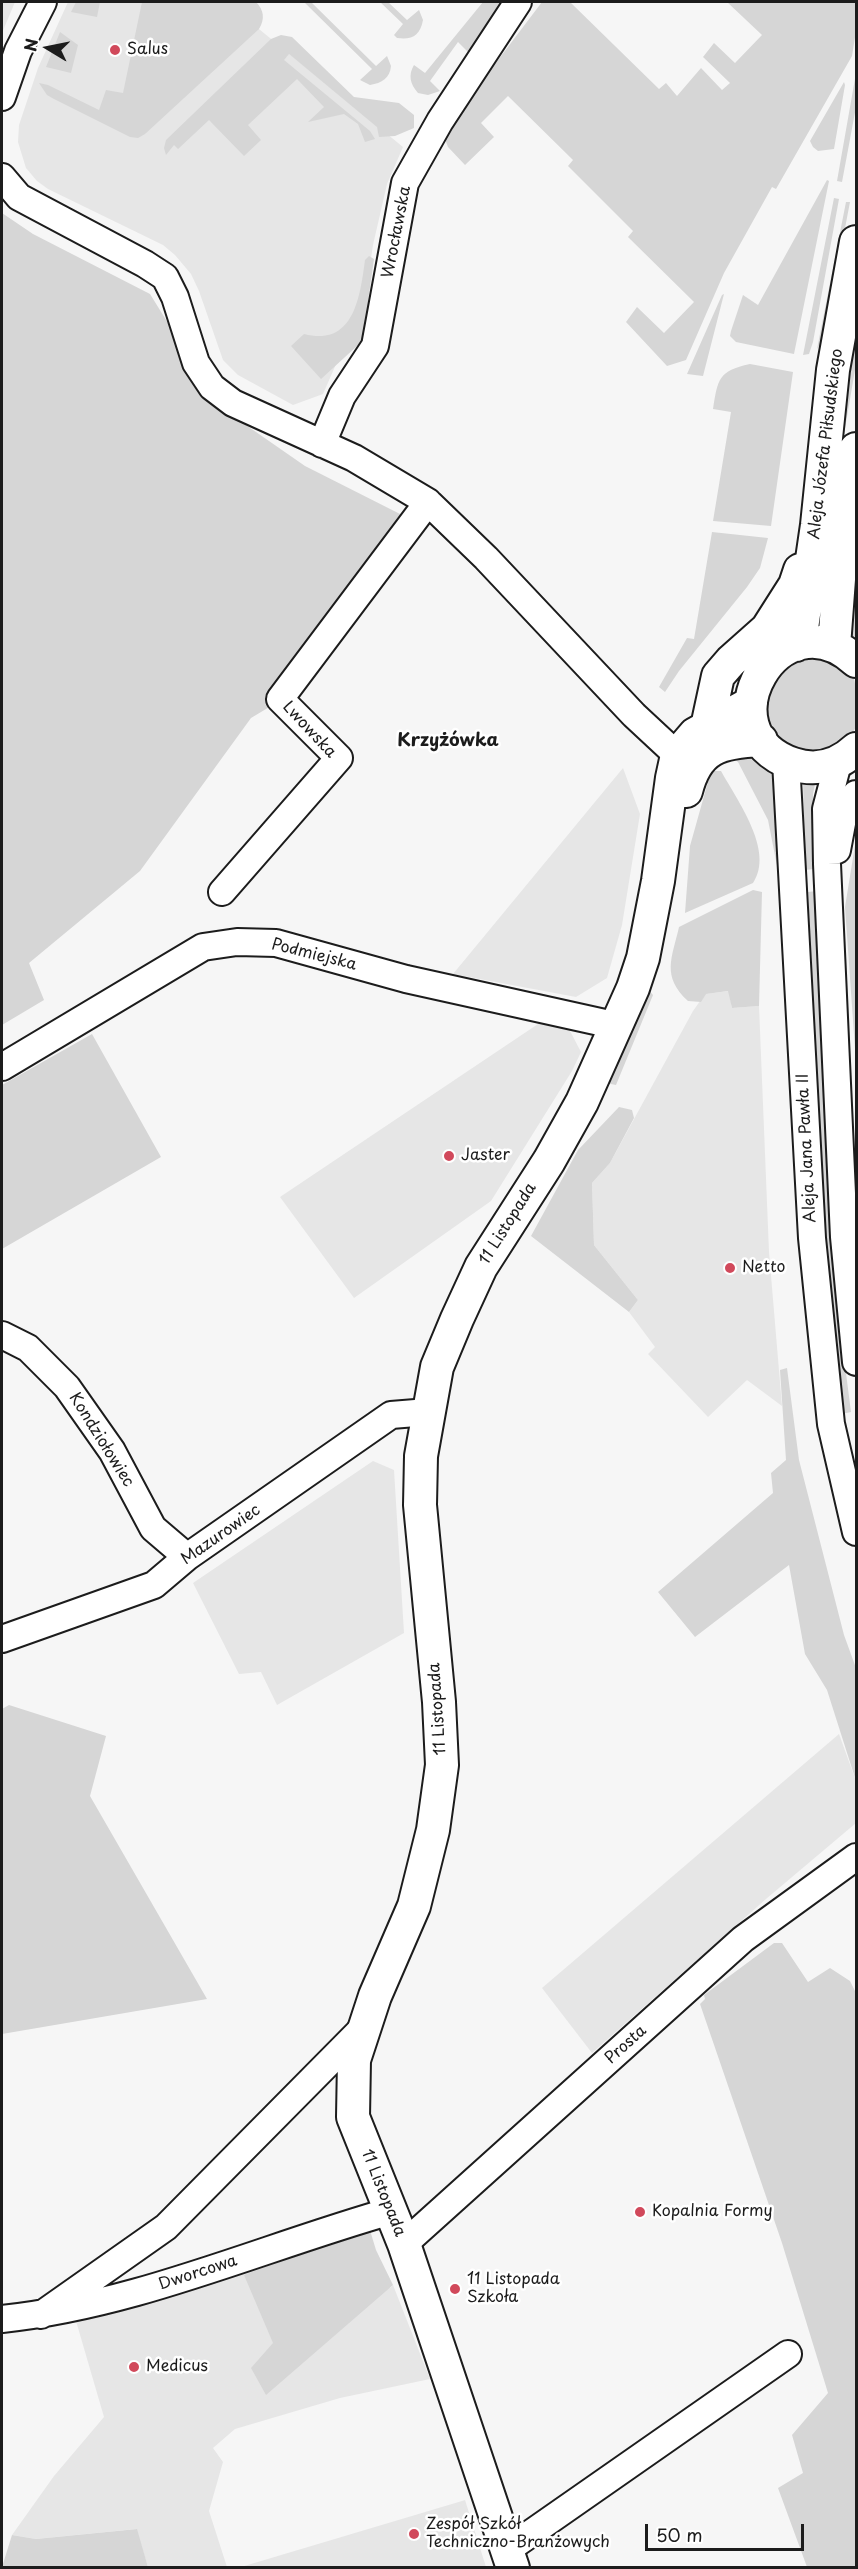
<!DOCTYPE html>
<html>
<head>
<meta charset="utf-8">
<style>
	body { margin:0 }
	#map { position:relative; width:858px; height:2569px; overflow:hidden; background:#f6f6f6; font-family:"Playpen Sans",sans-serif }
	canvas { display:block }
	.frame { position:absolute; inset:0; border:3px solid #1c1c1c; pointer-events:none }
	.north { position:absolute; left:18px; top:18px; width:60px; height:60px; -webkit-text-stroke:4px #fff; paint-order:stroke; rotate:280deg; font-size:16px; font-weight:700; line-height:24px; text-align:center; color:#1c1c1c }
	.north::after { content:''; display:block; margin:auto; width:21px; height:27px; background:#1c1c1c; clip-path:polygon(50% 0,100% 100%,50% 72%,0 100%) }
	.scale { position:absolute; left:645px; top:2524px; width:159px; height:27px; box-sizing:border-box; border:3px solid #1c1c1c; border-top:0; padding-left:8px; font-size:18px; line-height:21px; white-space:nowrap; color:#1c1c1c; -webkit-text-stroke:4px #fff; paint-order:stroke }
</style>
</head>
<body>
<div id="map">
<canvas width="858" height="2569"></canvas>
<div class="frame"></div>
<div class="north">N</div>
<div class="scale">50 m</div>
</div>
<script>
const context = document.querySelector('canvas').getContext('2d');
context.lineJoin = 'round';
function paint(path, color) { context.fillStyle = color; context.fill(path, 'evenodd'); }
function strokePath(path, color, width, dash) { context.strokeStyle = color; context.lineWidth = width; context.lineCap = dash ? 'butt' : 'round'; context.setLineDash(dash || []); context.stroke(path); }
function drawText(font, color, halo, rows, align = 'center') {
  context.font = font + ' "Playpen Sans",sans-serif'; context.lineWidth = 5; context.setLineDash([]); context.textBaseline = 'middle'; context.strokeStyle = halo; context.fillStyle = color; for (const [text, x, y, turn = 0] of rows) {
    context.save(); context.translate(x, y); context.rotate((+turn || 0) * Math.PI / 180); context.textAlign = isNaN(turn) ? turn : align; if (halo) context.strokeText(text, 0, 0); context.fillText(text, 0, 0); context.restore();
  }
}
const built = new Path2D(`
	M2,2H15L2,33Z
	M68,2H226L403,147L387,184L373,245L367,284L354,323L323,394L293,405L238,375L223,360L199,291L191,274L175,255L163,245L48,189L37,181L26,168L18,142L19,125L38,68Z
	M623,768L640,814L622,925L607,978L576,997L453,974Z
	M729,991L732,1008L759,1006L769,1252L782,1406L747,1380L708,1417L648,1354L655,1347L629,1312L638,1300L594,1245L592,1183L610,1163L693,1011L705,994Z
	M541,1022L569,1029L581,1052L572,1071L491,1201L354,1298L280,1197Z
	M373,1461L394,1470L404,1633L277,1705L261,1672L239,1674L193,1583Z
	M839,1734L856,1781V1823L766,1899L592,2053L542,1988Z
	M350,2242L390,2288L393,2285L430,2379L340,2398L235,2429L213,2448L223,2462L209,2511L227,2567H148L136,2529L36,2539L12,2535L54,2476L104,2417L76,2321Z
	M465,2500L486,2567H241L462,2501Z`);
const green = new Path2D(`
	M76,2H100L97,17L71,12Z
	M142,2H256C264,10 265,19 259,29L145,134L138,138L130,137L54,99L47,95L39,83L48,85L99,110L106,90L123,93Z
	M304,2H311L376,66L387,56L391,66C390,78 382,83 370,85L360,80L372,69Z
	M380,2H388L407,20L419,10L423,20C420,36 412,40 397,38L394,35L403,24Z
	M483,2H507L468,52L458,42L430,81L440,91L428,95L418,93C410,84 408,75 414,65L425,73Z
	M542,2H570L659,89L666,83L677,96L701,68L722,90L730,83L703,57L714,43L735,63L762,35L727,2H856V31L852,56L776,189L772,187L724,273L686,360L667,366L626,322L637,307L664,333L694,302L628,237L633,231L568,166L573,160L508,96L481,123L494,137L465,165L448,147L445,139L451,122Z
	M60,32L78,45L71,73L46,67Z
	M281,35L292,37L354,97L399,103L414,115V128L395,136L379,137L377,127L289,54L284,60L370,131L375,139L365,142L358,124L344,114L308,122L324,107L297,79L248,125L261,140L244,156L209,120L178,149L174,145L166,155L164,148L166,140L271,39Z
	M856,73V107L842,182L837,181Z
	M844,82L845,85L834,149L818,151L813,147L810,141Z
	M827,180L829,181L794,354L736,342L730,336L731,331L743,295L758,305Z
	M834,198L839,199L813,342L809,354L803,355Z
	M846,202H850L824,338L817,349Z
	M2,213L33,234L150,294L220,407L305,466L404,516L271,706L251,718L140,871L29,963L44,1000L2,1025Z
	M369,256L374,259L368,301V336L321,379L291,346L304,334C354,347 360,297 365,260Z
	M724,294L703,376L687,374L722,295Z
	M856,303V364L841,452L831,451Z
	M750,364L793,372L771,526L713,521L731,412L713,409C718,379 718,371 750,364Z
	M712,532L768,538L760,568L747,587L679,671L665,692L659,687L687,638L694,639Z
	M856,557V645L849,633Z
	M824,655C852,671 856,668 856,702C856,710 858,718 856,725C856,729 852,733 849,737C824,766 767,749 767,709C767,704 765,696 768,691C773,680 786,669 794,659Z
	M749,751L778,772L783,872L778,871L768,820L738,762L726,754Z
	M711,771H721C737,800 775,851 753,883L685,913L690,846Z
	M803,779H816L813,794L814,869L805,870Z
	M856,839V1063L845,907Z
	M753,890L762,892L759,1006L732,1008L728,991L706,994L701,1002L688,1001C661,976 672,958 679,927Z
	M817,891L834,1280L851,1412L842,1414L828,1290L808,892Z
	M645,986L653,995L616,1085L606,1083Z
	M92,1034L161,1157L2,1249V1085Z
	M619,1107L632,1110L634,1118L610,1163L592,1183L594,1245L638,1300L629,1312L531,1236L578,1150Z
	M787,1368L799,1460L844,1635L856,1668V1781L827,1690L805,1654L789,1565L695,1637L658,1592L773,1493L771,1473L786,1460L780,1370Z
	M9,1705L106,1736L90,1796L207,1999L2,2034V1709Z
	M774,1943H782L808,1982L830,1968L850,1981L856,1993V2567H807L778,2488L803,2473L792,2435L828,2393L782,2243L700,2004L705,1999L704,1995Z
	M369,2227L376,2250L393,2285L266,2395L251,2368L273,2343L244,2275Z
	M137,2529L148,2567H2L12,2535L36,2539Z`);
const minor = new Path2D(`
	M2,97L18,51L43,2
	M2,177L19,197L145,264L165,277L175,297L196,363L212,387L233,403L354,458L428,502L486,558L634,715L677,755
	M322,444L342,396L375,346L405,183L440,121L518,2
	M786,761L812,1238L831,1424L856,1532
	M838,763L826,809L827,864L844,1237L856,1362
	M837,850L843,818L856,794
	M222,892L339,758L280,699L428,502
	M2,1067L203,947L237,942L276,943L406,979L618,1026
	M2,1335L28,1348L67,1387L112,1451L153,1528L187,1557
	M2,1639L154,1585L187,1557L391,1415L428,1412
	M404,2244L743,1939L856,1857
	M41,2315L166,2227L362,2029
	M2,2319C136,2305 261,2248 391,2211
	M507,2550L788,2354`);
const major = new Path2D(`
	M796,645L802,628L817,525L833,370L856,242
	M834,646L842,539L856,449
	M856,661C780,591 699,732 793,764C817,772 839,765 856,749
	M707,727L718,676L731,661L767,629L795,585L800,570
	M686,791C697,747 720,742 761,740
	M513,2568L404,2244L353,2117L354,2060L375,1996L414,1906L433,1830L442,1765L439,1702L420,1505L421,1456L437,1367L457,1319L481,1267L549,1161L582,1102L633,988L643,958L658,881L672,778L677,755L695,734L751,703`);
const markers = [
	[115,50,6,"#d1495b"],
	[449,1156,6,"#d1495b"],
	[730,1268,6,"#d1495b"],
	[640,2212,6,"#d1495b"],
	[455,2289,6,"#d1495b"],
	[134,2367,6,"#d1495b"],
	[414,2534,6,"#d1495b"]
];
const poiNames = [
	["Salus",127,50],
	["Jaster",461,1156],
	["Netto",742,1268],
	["Kopalnia Formy",652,2212],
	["11 Listopada",467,2280],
	["Szkoła",467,2298],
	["Medicus",146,2367],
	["Zespół Szkół",426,2525],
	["Techniczno-Branżowych",426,2543]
];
const streetNames = [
	["Wrocławska",397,232,-79],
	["Aleja Józefa Piłsudskiego",826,444,-83],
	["Lwowska",309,730,47],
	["Podmiejska",314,955,14],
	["Aleja Jana Pawła II",807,1148,-93],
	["11 Listopada",508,1224,-58],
	["Kondziołowiec",101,1440,58],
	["Mazurowiec",221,1535,-35],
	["11 Listopada",438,1709,-94],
	["Prosta",626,2045,-42],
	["11 Listopada",383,2193,68],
	["Dworcowa",198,2273,-18]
];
const neighbourhoodNames = [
	["Krzyżówka",448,741]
];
paint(built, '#e6e6e6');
paint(green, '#d6d6d6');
strokePath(minor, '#1c1c1c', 30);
strokePath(major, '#1c1c1c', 36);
strokePath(minor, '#fff', 26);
strokePath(major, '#fff', 32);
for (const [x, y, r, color] of markers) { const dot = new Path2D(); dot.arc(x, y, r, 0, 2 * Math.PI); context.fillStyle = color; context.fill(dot); strokePath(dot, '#fff', 2); }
drawText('16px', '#1c1c1c', '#fff', poiNames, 'left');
drawText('16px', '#1c1c1c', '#fff', streetNames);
drawText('bold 18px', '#1c1c1c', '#fff', neighbourhoodNames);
</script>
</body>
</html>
